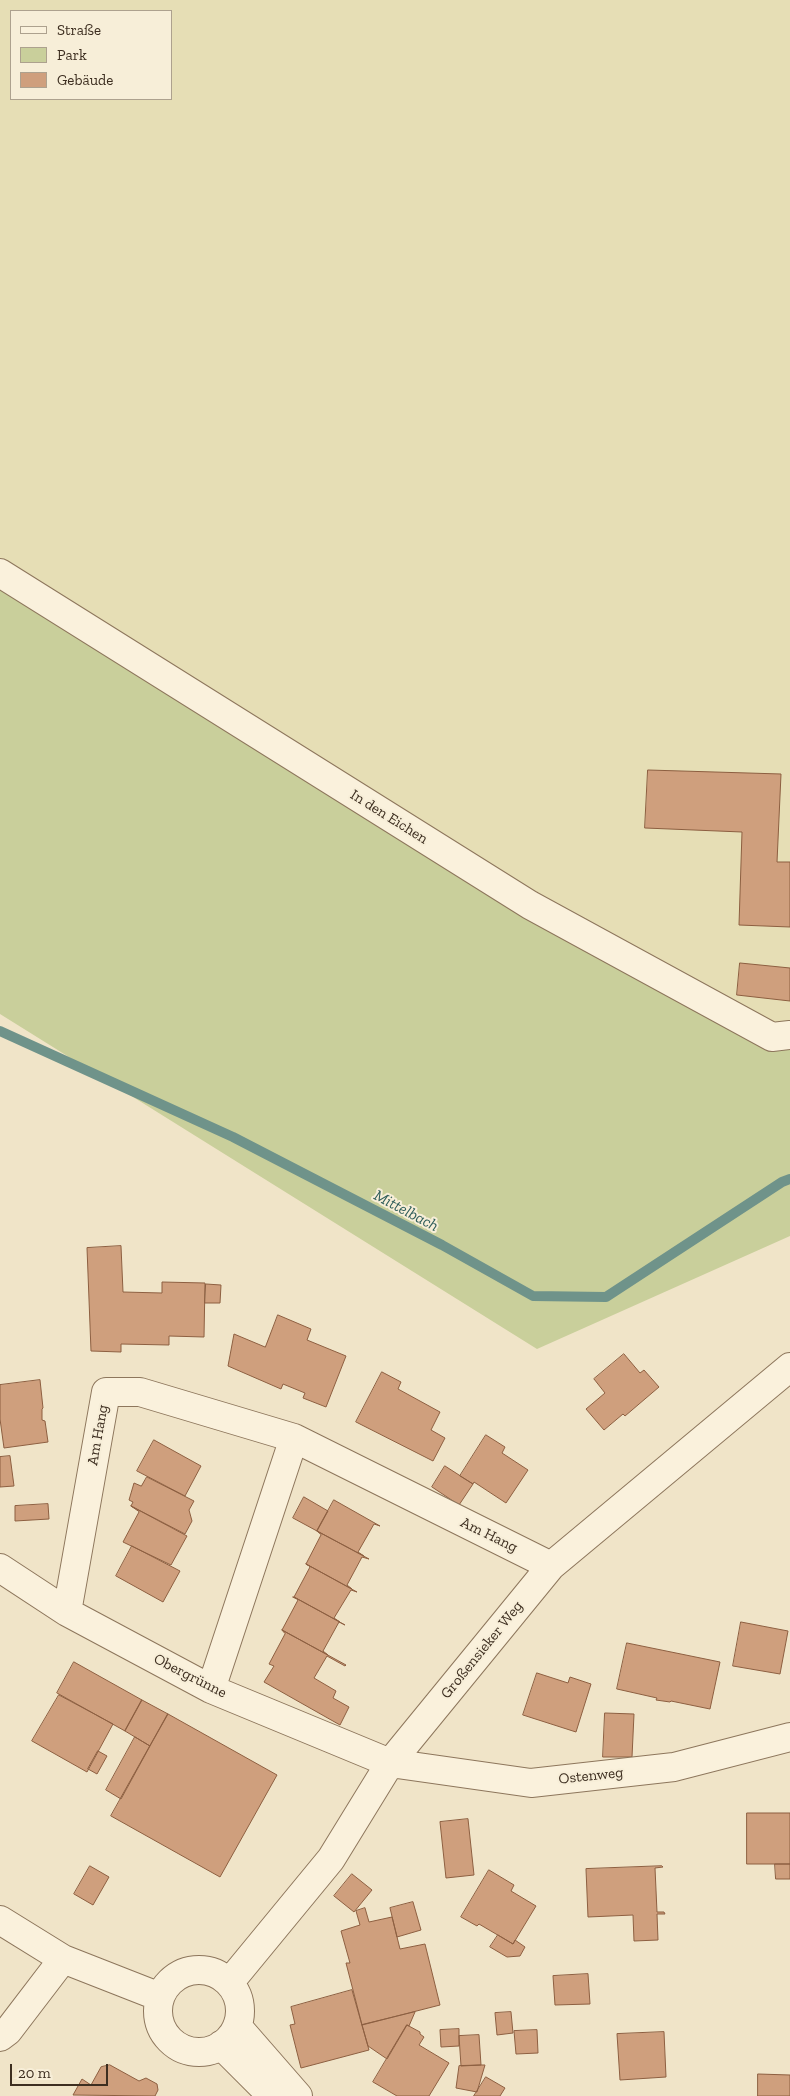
<!DOCTYPE html>
<html>
<head>
<meta charset="utf-8">
<style>
	body { margin:0 }
	#map { position:relative; width:790px; height:2096px; overflow:hidden; background:#f0e4c8; font-family:"Zilla Slab",serif }
	canvas { display:block }
	.legend { position:absolute; left:10px; top:10px; width:162px; height:90px; box-sizing:border-box; background:#f7eed8; border:1px solid #ada18e; margin:0; padding:6px 9px; list-style:none; font-size:15px; color:#3d2e20 }
	.legend li { display:flex; align-items:center; gap:10px; height:25px }
	.legend b { width:25px; border:1px solid #ada18e }
	.scale { position:absolute; left:10px; top:2064px; width:98px; height:22px; box-sizing:border-box; border:2px solid #3d2e20; border-top:0; padding-left:6px; font-size:15px; line-height:18px; white-space:nowrap; color:#3d2e20; -webkit-text-stroke:4px #f7eed8; paint-order:stroke }
</style>
</head>
<body>
<div id="map">
<canvas width="790" height="2096"></canvas>
<ul class="legend">
<li><b style="height:6px;background:#faf1dc"></b>Straße</li>
<li><b style="height:14px;background:#c9cf9b"></b>Park</li>
<li><b style="height:14px;background:#cf9f7d"></b>Gebäude</li>
</ul>
<div class="scale">20 m</div>
</div>
<script>
const context = document.querySelector('canvas').getContext('2d');
context.lineJoin = 'round';
function paint(path, color) { context.fillStyle = color; context.fill(path, 'evenodd'); }
function strokePath(path, color, width, dash) { context.strokeStyle = color; context.lineWidth = width; context.lineCap = dash ? 'butt' : 'round'; context.setLineDash(dash || []); context.stroke(path); }
function drawText(font, color, halo, rows, align = 'center') {
  context.font = font + ' "Zilla Slab",serif'; context.lineWidth = 4; context.setLineDash([]); context.textBaseline = 'middle'; context.strokeStyle = halo; context.fillStyle = color; for (const [text, x, y, turn = 0] of rows) {
    context.save(); context.translate(x, y); context.rotate((+turn || 0) * Math.PI / 180); context.textAlign = isNaN(turn) ? turn : align; if (halo) context.strokeText(text, 0, 0); context.fillText(text, 0, 0); context.restore();
  }
}
const farmland = new Path2D(`
	M0,0H790V1020L773,1026L548,905L0,561ZM11,11H171V99H11Z`);
const green = new Path2D(`
	M0,561L548,905L773,1026L790,1020V1236L537,1349L0,1014Z`);
const stream = new Path2D(`
	M0,1031L233,1137L442,1245L533,1296L606,1297L782,1182L790,1179`);
const building = new Path2D(`
	M648,770L781,774L777,862H790V927L739,925L742,832L645,828Z
	M740,963L790,968V1001L737,995Z
	M121,1246L123,1292L162,1293V1282L205,1283L204,1337L169,1336V1345L121,1344V1352L91,1351L87,1248Z
	M206,1284L221,1285L220,1303H205Z
	M278,1315L311,1329L307,1340L346,1356L326,1407L303,1398L305,1393L283,1384L281,1389L228,1366L234,1334L265,1347Z
	M624,1354L640,1373L644,1370L659,1387L625,1416L623,1414L604,1430L586,1409L605,1393L594,1379Z
	M382,1372L401,1382L398,1389L440,1412L431,1430L445,1438L433,1461L356,1422Z
	M40,1380L43,1408L42,1409V1420L45,1421L48,1442L4,1448L0,1419V1385Z
	M486,1435L505,1447L502,1453L528,1470L506,1503L474,1482L473,1484L460,1476Z
	M154,1440L201,1466L185,1496L137,1471Z
	M10,1456L14,1486L0,1487V1457Z
	M445,1466L473,1484L459,1505L432,1487Z
	M147,1477L194,1501L189,1510L192,1521L185,1534L131,1506L133,1502L129,1500L134,1483L141,1486Z
	M304,1497L328,1511L317,1531L293,1518Z
	M334,1500L380,1526L374,1524L358,1552L364,1556L317,1531Z
	M48,1504L49,1519L15,1521V1506Z
	M131,1506L187,1536L171,1565L123,1542L139,1512Z
	M317,1531L369,1559L362,1557L347,1585L352,1589L306,1564L321,1535Z
	M132,1546L180,1571L163,1602L116,1576Z
	M306,1564L357,1592L351,1590L334,1618L340,1622L294,1597L310,1567Z
	M293,1597H294L345,1625L339,1622L323,1651L328,1655L282,1630L298,1600Z
	M741,1622L788,1631L780,1674L733,1666Z
	M282,1630L346,1665L345,1666L327,1656L314,1678L336,1691L333,1698L349,1707L340,1725L264,1682L274,1666L269,1664L285,1634Z
	M627,1643L720,1662L710,1709L671,1701L670,1702L656,1700L657,1698L617,1689Z
	M74,1662L142,1700L125,1731L57,1693Z
	M537,1673L568,1683L570,1677L591,1684L576,1732L523,1715Z
	M59,1695L113,1724L87,1772L32,1741Z
	M142,1700L168,1714L150,1746L125,1731Z
	M605,1713L634,1714L632,1757H603Z
	M168,1714L277,1775L220,1877L111,1816Z
	M135,1737L150,1746L121,1799L106,1790Z
	M98,1751L107,1756L97,1774L88,1769Z
	M747,1813H790V1864H747Z
	M468,1819L474,1875L446,1878L440,1822Z
	M775,1864H790V1879H776Z
	M90,1866L109,1877L93,1905L74,1894Z
	M662,1866L663,1867L655,1868L657,1912H664L665,1914H657L658,1940L634,1941L633,1915L588,1917L586,1869Z
	M489,1870L514,1885L511,1891L536,1906L513,1944L479,1924L477,1926L461,1917Z
	M352,1874L372,1890L354,1912L334,1896Z
	M413,1902L421,1930L397,1937L390,1908Z
	M365,1908L369,1922L392,1917L400,1949L425,1944L440,2005L362,2025L346,1963H350L341,1931L360,1925L356,1911Z
	M498,1935L513,1944L515,1940L525,1947L520,1956L507,1957L490,1947Z
	M588,1974L590,2004L555,2005L553,1976Z
	M352,1990L369,2050L301,2068L290,2025L295,2024L291,2007Z
	M415,2012L409,2026L407,2025L387,2059L368,2046L362,2025Z
	M511,2012L513,2033L497,2035L495,2013Z
	M407,2025L420,2032V2034L424,2037L419,2045L449,2063L429,2096H397L373,2082Z
	M459,2029V2046L441,2047L440,2030Z
	M537,2030L538,2053L516,2054L514,2031Z
	M664,2032L666,2077L620,2080L617,2034Z
	M479,2035L481,2065L461,2066L459,2036Z
	M110,2065L139,2081L146,2078L157,2084L158,2090L155,2096L73,2095L82,2079L91,2085L101,2067Z
	M481,2065H485L477,2092L456,2088L459,2066Z
	M758,2074L790,2075V2096H758Z
	M486,2077L505,2088L500,2096H474Z`);
const minor = new Path2D(`
	M0,573L530,905L772,1037L790,1035
	M0,1568L67,1612L211,1689L390,1763L531,1783L674,1767L790,1737
	M67,1612L106,1392H140L294,1438L551,1566
	M211,1689L294,1438
	M0,1920L63,1959L160,1997
	M158 2011a41 41 0 1 1 82 0a41 41 0 1 1-82 0Z
	M229,1983L331,1859L390,1763L551,1566L790,1367
	M237,2026L298,2096
	M0,2037L8,2031L63,1959
	M221,2045L265,2089L280,2096`);
const streetNames = [
	["In den Eichen",389,817,32],
	["Am Hang",98,1435,-80],
	["Am Hang",489,1535,26],
	["Großensieker Weg",482,1650,-51],
	["Obergrünne",190,1676,27],
	["Ostenweg",591,1776,-6]
];
const waterNames = [
	["Mittelbach",406,1211,28]
];
paint(farmland, '#e6deb5');
paint(green, '#c9cf9b');
strokePath(stream, '#6f938a', 10);
paint(building, '#cf9f7d');
strokePath(building, '#8d5f41', 1);
strokePath(minor, '#8d765c', 30);
strokePath(minor, '#faf1dc', 28);
drawText('15px', '#3d2e20', '#f7eed8', streetNames);
drawText('italic 16px', '#2f5d5a', '#f7eed8', waterNames);
</script>
</body>
</html>
